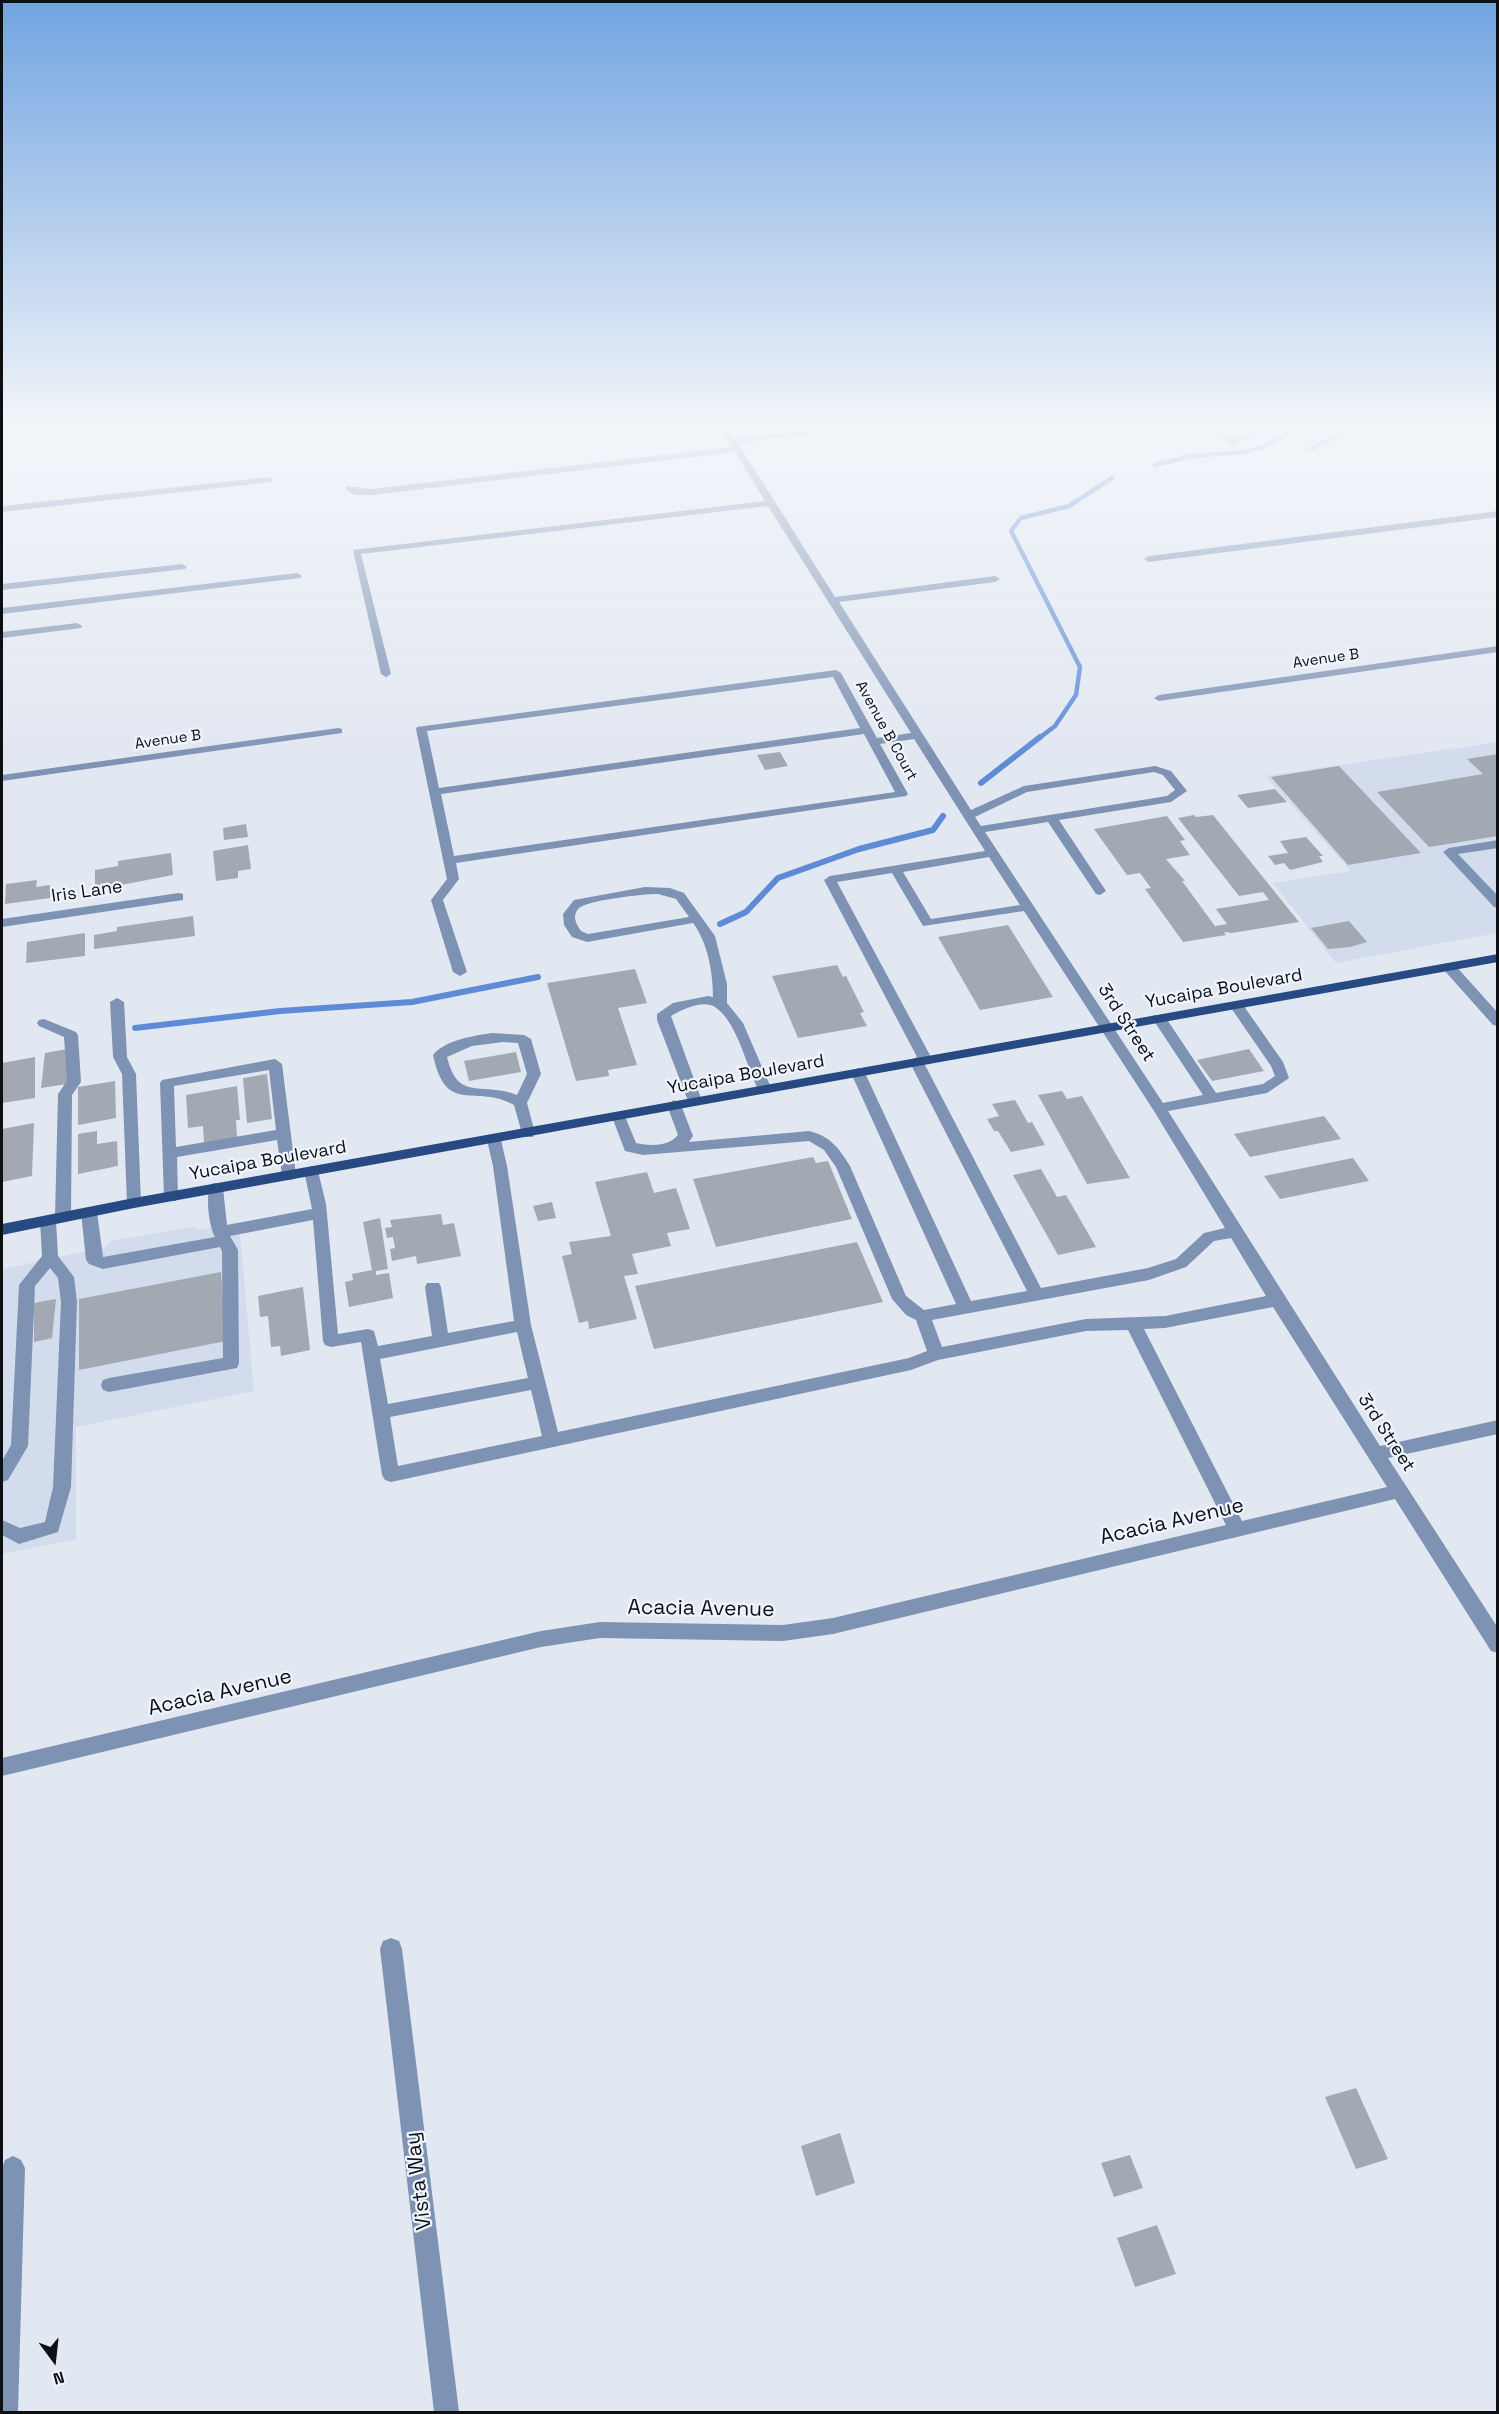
<!DOCTYPE html>
<html>
<head>
<meta charset="utf-8">
<style>
	body { margin:0 }
	#map { position:relative; width:1499px; height:2414px; overflow:hidden; background:#e2e8f2; font-family:"Space Grotesk",sans-serif }
	canvas { display:block }
	.frame { position:absolute; inset:0; border:3px solid #0d0f12; pointer-events:none }
	.north { position:absolute; left:24px; top:2330px; width:60px; height:60px; -webkit-text-stroke:4px #eff5ff; paint-order:stroke; rotate:165deg; font-size:16px; font-weight:700; line-height:24px; text-align:center; color:#0d0f12 }
	.north::after { content:''; display:block; margin:auto; width:21px; height:27px; background:#0d0f12; clip-path:polygon(50% 0,100% 100%,50% 72%,0 100%) }
</style>
</head>
<body>
<div id="map">
<canvas width="1499" height="2414"></canvas>
<div class="frame"></div>
<div class="north">N</div>
</div>
<script>
const context = document.querySelector('canvas').getContext('2d');
context.lineJoin = 'round';
function paint(path, color) { context.fillStyle = color; context.fill(path, 'evenodd'); }
function strokePath(path, color, width, dash) { context.strokeStyle = color; context.lineWidth = width; context.lineCap = dash ? 'butt' : 'round'; context.setLineDash(dash || []); context.stroke(path); }
function drawText(font, color, halo, rows, align = 'center') {
  context.font = font + ' "Space Grotesk",sans-serif'; context.lineWidth = 4.5; context.setLineDash([]); context.textBaseline = 'middle'; context.strokeStyle = halo; context.fillStyle = color; for (const [text, x, y, turn = 0] of rows) {
    context.save(); context.translate(x, y); context.rotate((+turn || 0) * Math.PI / 180); context.textAlign = isNaN(turn) ? turn : align; if (halo) context.strokeText(text, 0, 0); context.fillText(text, 0, 0); context.restore();
  }
}
const built = new Path2D(`
	M1497,742V933L1336,963L1273,883L1351,871L1265,776Z
	M239,1222L254,1391L76,1427V1539L2,1554V1269L105,1247L111,1241L196,1226L197,1230Z`);
const streamFar1 = new Path2D(`
	M1155,465L1191,456L1245,452L1263,447L1307,422
	M1038,739L1055,726L1076,695L1080,667L1011,531L1021,518L1069,506L1112,478`);
const stream = new Path2D(`
	M981,783L1040,737
	M720,924L746,912L778,878L859,849L933,830L943,816
	M135,1028L280,1011L412,1002L538,977`);
const building = new Path2D(`
	M780,752L788,766L765,770L757,755Z
	M1498,754V836L1429,847L1377,792L1483,774L1467,759Z
	M1339,766L1421,853L1348,865L1271,777Z
	M1275,789L1287,802L1248,808L1237,795Z
	M1194,815L1196,817L1213,815L1299,922L1232,933L1224,932L1226,935L1183,942L1145,889L1151,888L1140,873L1127,875L1094,829L1167,816L1185,840L1180,841L1190,855L1166,859L1185,881H1182L1215,926L1227,924L1216,909L1269,900L1263,892L1239,896L1178,818Z
	M246,824L248,837L224,840L223,828Z
	M1306,837L1323,856H1319L1323,862L1290,870L1284,863L1275,865L1268,856L1288,853L1280,841Z
	M248,845L251,869L238,871V878L216,881L213,851Z
	M171,853L173,875L95,890V870L118,866V861Z
	M37,880L36,887L50,885V898L5,904L6,884Z
	M193,916L195,936L94,949V935L117,931V927Z
	M1349,921L1367,942L1350,947L1328,949L1311,928Z
	M1008,925L1053,997L980,1010L938,937Z
	M85,933V956L26,963L27,942Z
	M837,965L843,977L846,976L864,1012L860,1013L867,1026L798,1038L772,976Z
	M635,969L647,1003L618,1008L637,1065L608,1070L609,1076L576,1081L547,983Z
	M67,1049V1084L41,1088L45,1053Z
	M1249,1049L1264,1071L1212,1081L1197,1060Z
	M516,1052L521,1072L469,1081L464,1061Z
	M35,1057V1098L2,1103V1063Z
	M267,1074L272,1119L247,1123L243,1078Z
	M115,1081L116,1118L78,1125V1087Z
	M237,1086L240,1120H236L237,1138L204,1143L203,1126L188,1128L186,1095Z
	M1062,1091L1067,1099L1082,1096L1130,1178L1087,1184L1038,1095Z
	M1015,1100L1028,1123L1032,1122L1045,1145L1011,1152L998,1131H994L987,1119L999,1116L992,1104Z
	M1324,1116L1341,1139L1250,1157L1234,1134Z
	M34,1123L32,1176L2,1182V1129Z
	M97,1131V1144L117,1141L118,1166L78,1174V1134Z
	M813,1157L816,1163L828,1161L852,1219L716,1247L693,1179Z
	M1353,1158L1369,1181L1280,1199L1264,1176Z
	M1041,1169L1057,1197L1066,1195L1096,1247L1058,1255L1013,1175Z
	M647,1172L654,1193L676,1188L690,1229L667,1233L671,1246L632,1254L638,1274L624,1276L637,1319L589,1329L588,1321L579,1323L562,1256L572,1254L569,1242L611,1236L595,1182Z
	M552,1202L556,1218L538,1221L533,1206Z
	M441,1214L443,1225L454,1223L461,1256L417,1264L416,1256L392,1261L390,1249L395,1248L393,1237L387,1238L385,1228L392,1227L390,1220Z
	M380,1218L388,1269L376,1271V1275L389,1273L393,1298L349,1307L345,1282L353,1280L352,1274L372,1270L363,1222Z
	M857,1242L883,1302L654,1349L635,1286Z
	M221,1272L226,1341L79,1370V1299Z
	M303,1287L310,1350L281,1356L280,1346L271,1347L268,1316L260,1317L258,1296Z
	M56,1299L52,1338L34,1342V1303Z
	M1356,2088L1388,2159L1356,2169L1325,2097Z
	M840,2133L855,2183L816,2196L801,2146Z
	M1130,2155L1143,2188L1114,2197L1101,2163Z
	M1157,2225L1176,2274L1135,2287L1117,2238Z`);
const minor = new Path2D(`
	M332,422H364L303,431L299,428Z
	M716,422H724L734,438L883,422H915L738,443L835,597L995,576L1000,579L995,582L839,602L971,810L1024,786L1155,766L1171,771L1187,791L1171,802L1059,820L1106,891L1100,895L1096,894L1048,822L985,832L1163,1103L1203,1095L1152,1018L1154,1015H1164L1216,1093L1263,1084L1275,1076L1271,1066L1229,1005L1231,1002H1241L1283,1062L1289,1078L1267,1093L1168,1111L1380,1446L1498,1420V1434L1388,1458L1498,1628V1653L1491,1651L1395,1499L833,1634L783,1641L600,1638L541,1647L2,1776V1758L541,1631L600,1622L783,1625L833,1618L1226,1525L1128,1330L1086,1331L938,1360L911,1370L391,1482L385,1480L382,1475L361,1342L331,1347L325,1345L323,1341L313,1220L230,1236L238,1250L239,1363L237,1368L109,1392L103,1390L101,1385L103,1380L109,1378L223,1358L222,1251L220,1247L103,1269L89,1264L86,1260L81,1212L84,1208H94L97,1212L103,1257L215,1237C209,1226 205,1196 211,1184L216,1183L223,1188L227,1225L312,1209L304,1171L311,1166L318,1171L326,1204L338,1334L368,1329L374,1331L378,1346L432,1336L425,1287L427,1283H439L441,1287L448,1333L514,1321L493,1166L487,1140L494,1135L501,1140L507,1166L531,1325L558,1432L909,1358L927,1351L916,1320L906,1315L892,1299L836,1167L824,1150L809,1141L643,1155L625,1151L612,1117L619,1112L624,1114L636,1143C650,1146 668,1147 678,1135L667,1105L674,1100L681,1105L693,1136L689,1142L809,1131C830,1136 839,1148 850,1166L906,1296L924,1310L956,1304L851,1073L858,1068L865,1073L971,1301L1027,1291L909,1061L917,1057L824,880L830,876L985,851L914,739L880,744L908,794L906,796L456,863L459,879L443,900L467,972L460,976L453,972L431,900L447,879L416,729L417,727L836,670L841,673L877,738L911,733L768,506L361,554L391,674L386,677L381,674L353,550L765,501L735,452L372,495H355L346,490V486L372,489L731,447ZM833,677L860,728L439,788L427,731ZM864,734L895,792L454,856L441,794ZM1154,772L1163,775L1175,790L1167,796L981,826L975,817L1027,792ZM989,857L1020,905L931,919L903,872ZM892,873L923,926L1024,911L1154,1111L1225,1228L1204,1233L1176,1259L1148,1268L1041,1288L924,1063L932,1059L837,882ZM1231,1238L1266,1296L1165,1316L1086,1319L942,1347L932,1320L1149,1280L1186,1267L1214,1241ZM1273,1307L1387,1487L1242,1521L1144,1329L1165,1328ZM517,1332L528,1378L388,1404L380,1359ZM531,1390L542,1436L398,1466L390,1417Z
	M1090,422H1099L1103,433H1097Z
	M1204,422H1213L1233,440L1265,422H1276L1232,447Z
	M1357,422H1369L1312,451L1305,449Z
	M269,477L273,480L272,482L2,512V506Z
	M1498,511V517L1149,562L1144,559L1149,556Z
	M182,564L187,567L185,569L2,590V584Z
	M297,573L302,576L300,578L2,614V608Z
	M77,623L82,626L81,628L2,638V632Z
	M1498,646V652L1159,701L1154,698L1159,695Z
	M338,728L342,729V733L2,781V775Z
	M1498,840V848L1458,854L1498,896V908L1494,907L1443,852L1449,848Z
	M645,887L670,888L684,893L715,936L727,984V1003L743,1023L772,1090L770,1093H760C747,1070 738,1022 715,1007C703,999 681,1010 671,1016L702,1101L695,1106L688,1101L657,1020V1014L673,1003L708,996L713,997C713,973 708,943 693,923L587,942L572,937L564,925L563,914L574,900ZM658,894L676,899L689,917L588,934L581,931C576,924 572,916 578,909C586,900 644,894 658,894Z
	M179,893L183,894V900L2,927V919Z
	M1449,963L1454,964L1498,1013V1026L1493,1025L1444,970L1443,967L1444,964Z
	M117,998L124,1002L127,1057L136,1074L141,1203L134,1208L127,1203L122,1074L113,1057L110,1002Z
	M44,1019L76,1032L78,1035L81,1082L72,1095L71,1217L63,1222L55,1217L58,1094L67,1081L64,1037L39,1026L37,1023L39,1020Z
	M492,1033L524,1035L531,1039L541,1074L527,1103L535,1133L533,1137H523L514,1105C476,1083 446,1117 433,1055C445,1040 473,1036 492,1033ZM503,1042L518,1043L527,1074L517,1095C483,1081 458,1103 447,1057L472,1046Z
	M275,1059L282,1064L296,1175L294,1179L289,1180L282,1175L277,1140L177,1157L178,1197L176,1201H166L164,1197L160,1083L162,1080ZM269,1070L276,1130L176,1147L174,1086Z
	M48,1216L56,1221L58,1256L74,1277L77,1302L71,1487L58,1532L19,1544L2,1535V1520L20,1528L45,1522L53,1487L61,1302L58,1278L50,1268L35,1286L28,1446L8,1480L2,1482V1461L11,1445L19,1285L42,1256L40,1221Z
	M391,1938L399,1941L402,1949L459,2412H434L380,1949L383,1941Z
	M13,2156L21,2160L25,2168L18,2412H2V2168L5,2160Z`);
const major = new Path2D(`
	M1498,954V962L695,1106L134,1208L2,1235V1224L134,1198Z`);
const farStreetnames = [
	["Avenue B",1326,659,-8],
	["Avenue B Court",886,731,61],
	["Avenue B",168,740,-8]
];
const streetNames = [
	["Iris Lane",87,892,-8],
	["Yucaipa Boulevard",1224,989,-10],
	["3rd Street",1126,1023,57],
	["Yucaipa Boulevard",746,1075,-10],
	["Yucaipa Boulevard",268,1161,-10],
	["3rd Street",1386,1433,57]
];
const nearStreetnames = [
	["Acacia Avenue",1172,1522,-13],
	["Acacia Avenue",701,1609,1],
	["Acacia Avenue",220,1693,-13],
	["Vista Way",419,2181,-97]
];
paint(built, '#d2dced');
strokePath(streamFar1, '#5f8bd6', 4.5);
strokePath(stream, '#5f8bd6', 6);
paint(building, '#a3a9b2');
paint(minor, '#7e92b3');
paint(major, '#274a83');
const sky = context.createLinearGradient(0, 0, 0, 760);
sky.addColorStop(0, '#71a4e1');
sky.addColorStop(0.56, '#f2f5f9');
sky.addColorStop(1, '#f2f5f900');
context.fillStyle = sky;
context.fillRect(0, 0, 1499, 760);
drawText('15px', '#0d0f12', '#eff5ff', farStreetnames);
drawText('18px', '#0d0f12', '#eff5ff', streetNames);
drawText('21px', '#0d0f12', '#eff5ff', nearStreetnames);
</script>
</body>
</html>
